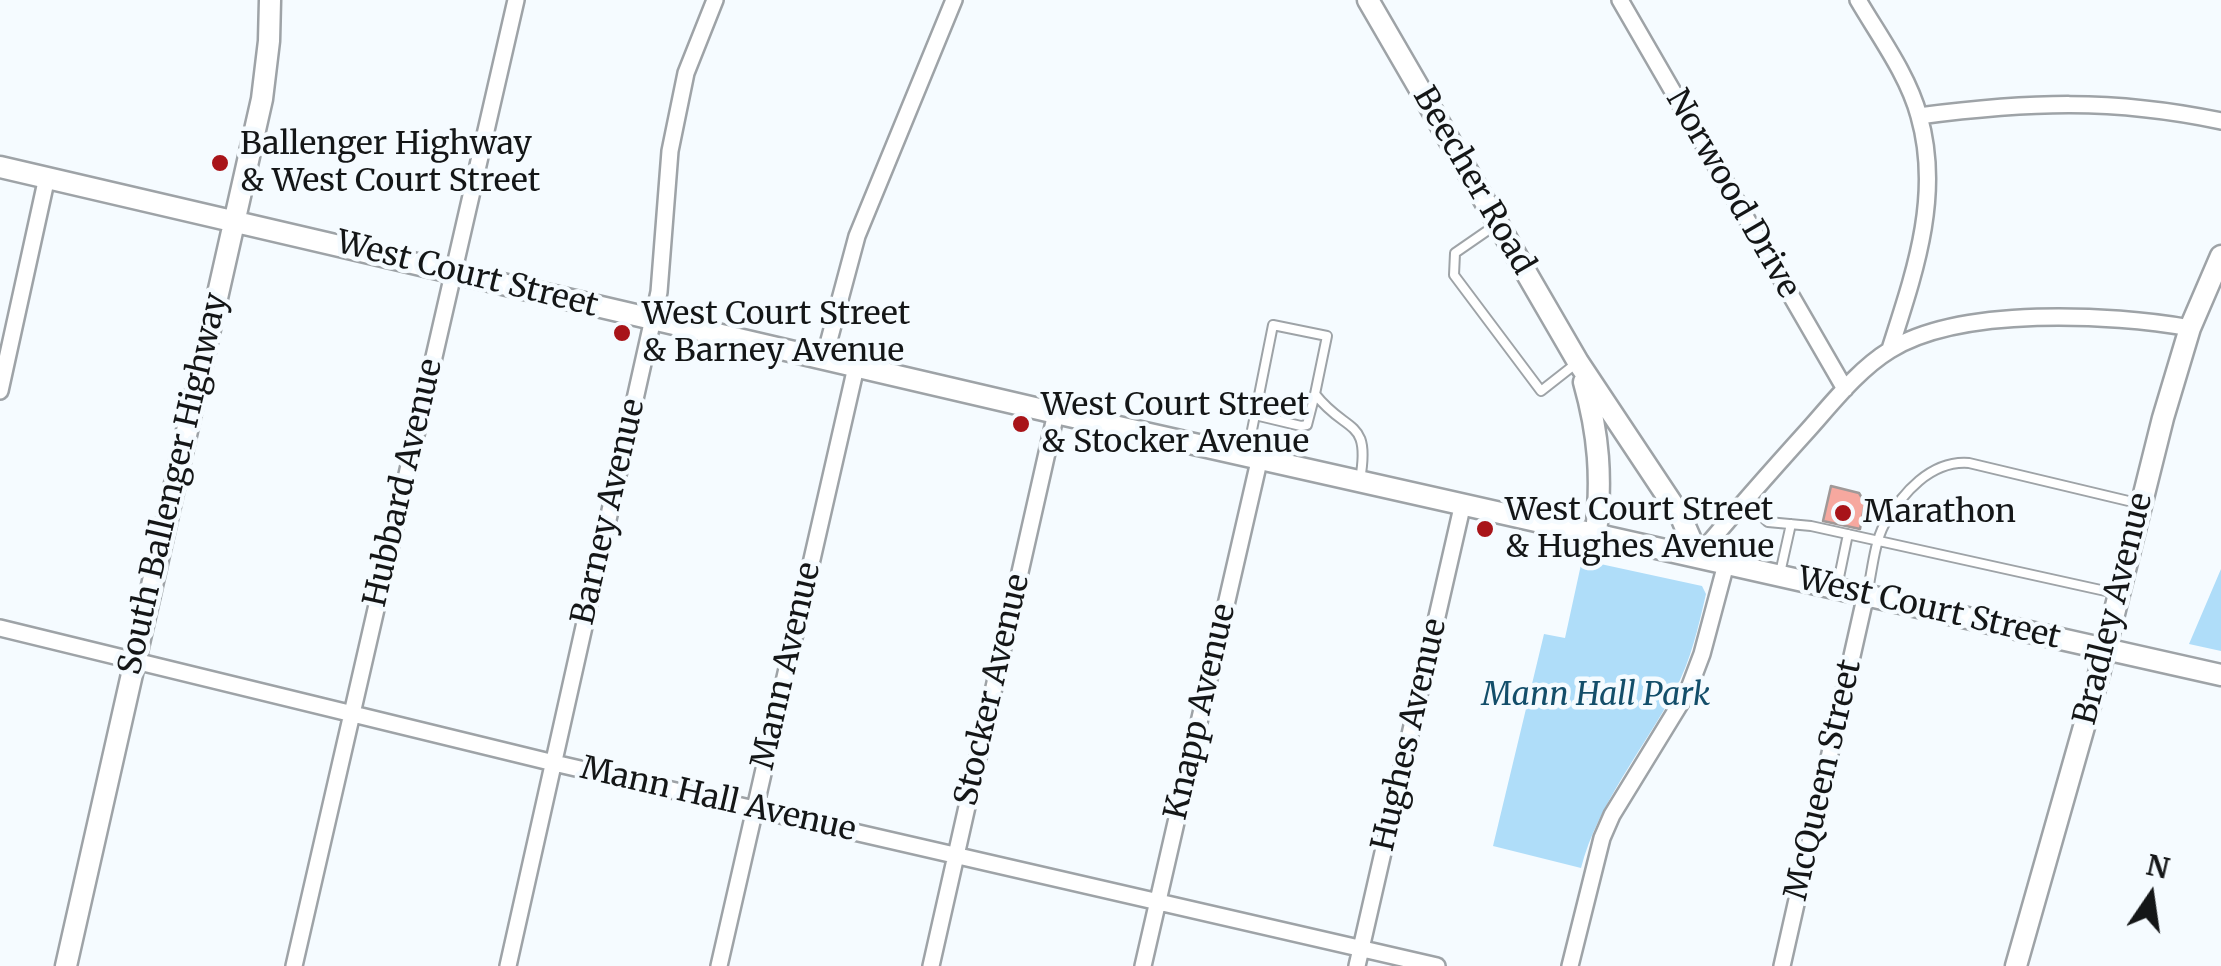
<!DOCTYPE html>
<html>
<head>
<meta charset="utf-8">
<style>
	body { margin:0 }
	#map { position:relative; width:2221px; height:966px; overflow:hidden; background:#f5fbff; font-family:Merriweather,serif }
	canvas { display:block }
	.north { position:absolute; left:2101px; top:846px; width:100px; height:100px; -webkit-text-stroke:8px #f5fbff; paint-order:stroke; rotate:13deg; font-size:28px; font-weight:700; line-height:40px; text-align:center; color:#141617 }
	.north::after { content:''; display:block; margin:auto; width:35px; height:45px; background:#141617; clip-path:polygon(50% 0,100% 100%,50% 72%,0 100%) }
</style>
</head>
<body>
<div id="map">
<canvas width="2221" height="966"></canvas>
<div class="north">N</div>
</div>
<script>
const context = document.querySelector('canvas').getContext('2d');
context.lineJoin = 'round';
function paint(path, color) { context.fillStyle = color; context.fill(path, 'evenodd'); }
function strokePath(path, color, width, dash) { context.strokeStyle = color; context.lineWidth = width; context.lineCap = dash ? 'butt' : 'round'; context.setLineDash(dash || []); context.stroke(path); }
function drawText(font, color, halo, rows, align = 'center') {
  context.font = font + ' Merriweather,serif'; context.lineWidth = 9; context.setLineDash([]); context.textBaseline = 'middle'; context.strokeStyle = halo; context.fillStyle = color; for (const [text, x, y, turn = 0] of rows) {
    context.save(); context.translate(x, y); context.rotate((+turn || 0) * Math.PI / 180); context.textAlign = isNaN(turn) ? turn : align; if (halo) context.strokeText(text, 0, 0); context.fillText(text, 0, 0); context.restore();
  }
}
const green = new Path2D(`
	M1582,560L1702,586L1706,594C1698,628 1691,660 1675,690C1644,749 1598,803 1581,868L1493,846L1544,634L1565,638Z
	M2221,569V651L2189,644Z`);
const building = new Path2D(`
	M1831,486L1859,493L1865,503L1860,529L1823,521Z`);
const lane = new Path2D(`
	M1497,224L1455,253L1454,275L1541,391L1578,362
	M1255,415L1301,426L1307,425L1315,394
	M1247,455L1273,325L1327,336L1315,394C1347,435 1371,417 1360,480
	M1745,501L1768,522L1811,526L2119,594
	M1780,573L1791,524
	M1837,587L1848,534
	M1867,594C1872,573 1874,544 1884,525C1902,493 1931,460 1969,463L2141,504`);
const street = new Path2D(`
	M1620,0L1845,389
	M1858,0C1879,36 1908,75 1919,116C1942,196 1914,274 1890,349
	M1919,116C2028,102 2112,98 2221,121
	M824,359L857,236L954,0
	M0,391L47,177
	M1698,556C1734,513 1771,471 1809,429C1833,402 1859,369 1890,350C1961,306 2111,314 2190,328
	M0,628L554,763L1437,966
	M294,966L516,0
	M508,966L659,292L670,151L686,73L715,0
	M719,966L856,367
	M931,966L1056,413
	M1143,966L1260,457
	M1357,966L1463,503
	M1570,966L1602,838L1612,815L1688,691L1702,654L1726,564
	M1782,966L1866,594`);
const secondary = new Path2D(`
	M1368,0L1578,362L1681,517L1698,556
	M0,167L1056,413L2221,675
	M1584,382C1599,435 1602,478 1596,533
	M66,966L262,99L269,41L270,0
	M2016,966L2099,674L2163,418L2190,328L2221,256`);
const markers = [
	[220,163,10,"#a81419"],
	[622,333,10,"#a81419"],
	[1021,424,10,"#a81419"],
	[1843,513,10,"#a81419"],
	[1485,529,10,"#a81419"]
];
const poiNames = [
	["Ballenger Highway",240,145],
	["& West Court Street",240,182],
	["West Court Street",642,315],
	["& Barney Avenue",642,352],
	["West Court Street",1041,406],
	["& Stocker Avenue",1041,443],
	["West Court Street",1505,511],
	["& Hughes Avenue",1505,548],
	["Marathon",1863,513]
];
const streetNames = [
	["Beecher Road",1473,181,60],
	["Norwood Drive",1732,194,60],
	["West Court Street",467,275,14],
	["Hubbard Avenue",404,483,-77],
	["South Ballenger Highway",174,484,-77],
	["Barney Avenue",609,512,-77],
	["West Court Street",1929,609,13],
	["Bradley Avenue",2114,609,-76],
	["Mann Avenue",787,666,-77],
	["Stocker Avenue",993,690,-77],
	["Knapp Avenue",1201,712,-77],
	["Hughes Avenue",1410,735,-77],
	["McQueen Street",1824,780,-77],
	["Mann Hall Avenue",718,800,13]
];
const parkNames = [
	["Mann Hall Park",1596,696]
];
paint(green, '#afddf9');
paint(building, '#f6a89f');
strokePath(building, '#a09998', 2.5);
strokePath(lane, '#9ea3a7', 12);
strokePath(street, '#9ea3a7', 20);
strokePath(secondary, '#9ea3a7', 25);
strokePath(lane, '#fff', 8);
strokePath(street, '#fff', 15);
strokePath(secondary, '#fff', 20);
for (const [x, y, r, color] of markers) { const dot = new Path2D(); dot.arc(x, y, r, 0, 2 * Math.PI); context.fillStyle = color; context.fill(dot); strokePath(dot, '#f5fbff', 4); }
drawText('32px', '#141617', '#f5fbff', poiNames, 'left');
drawText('32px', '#141617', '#f5fbff', streetNames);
drawText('italic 32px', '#134e6a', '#f5fbff', parkNames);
</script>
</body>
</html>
